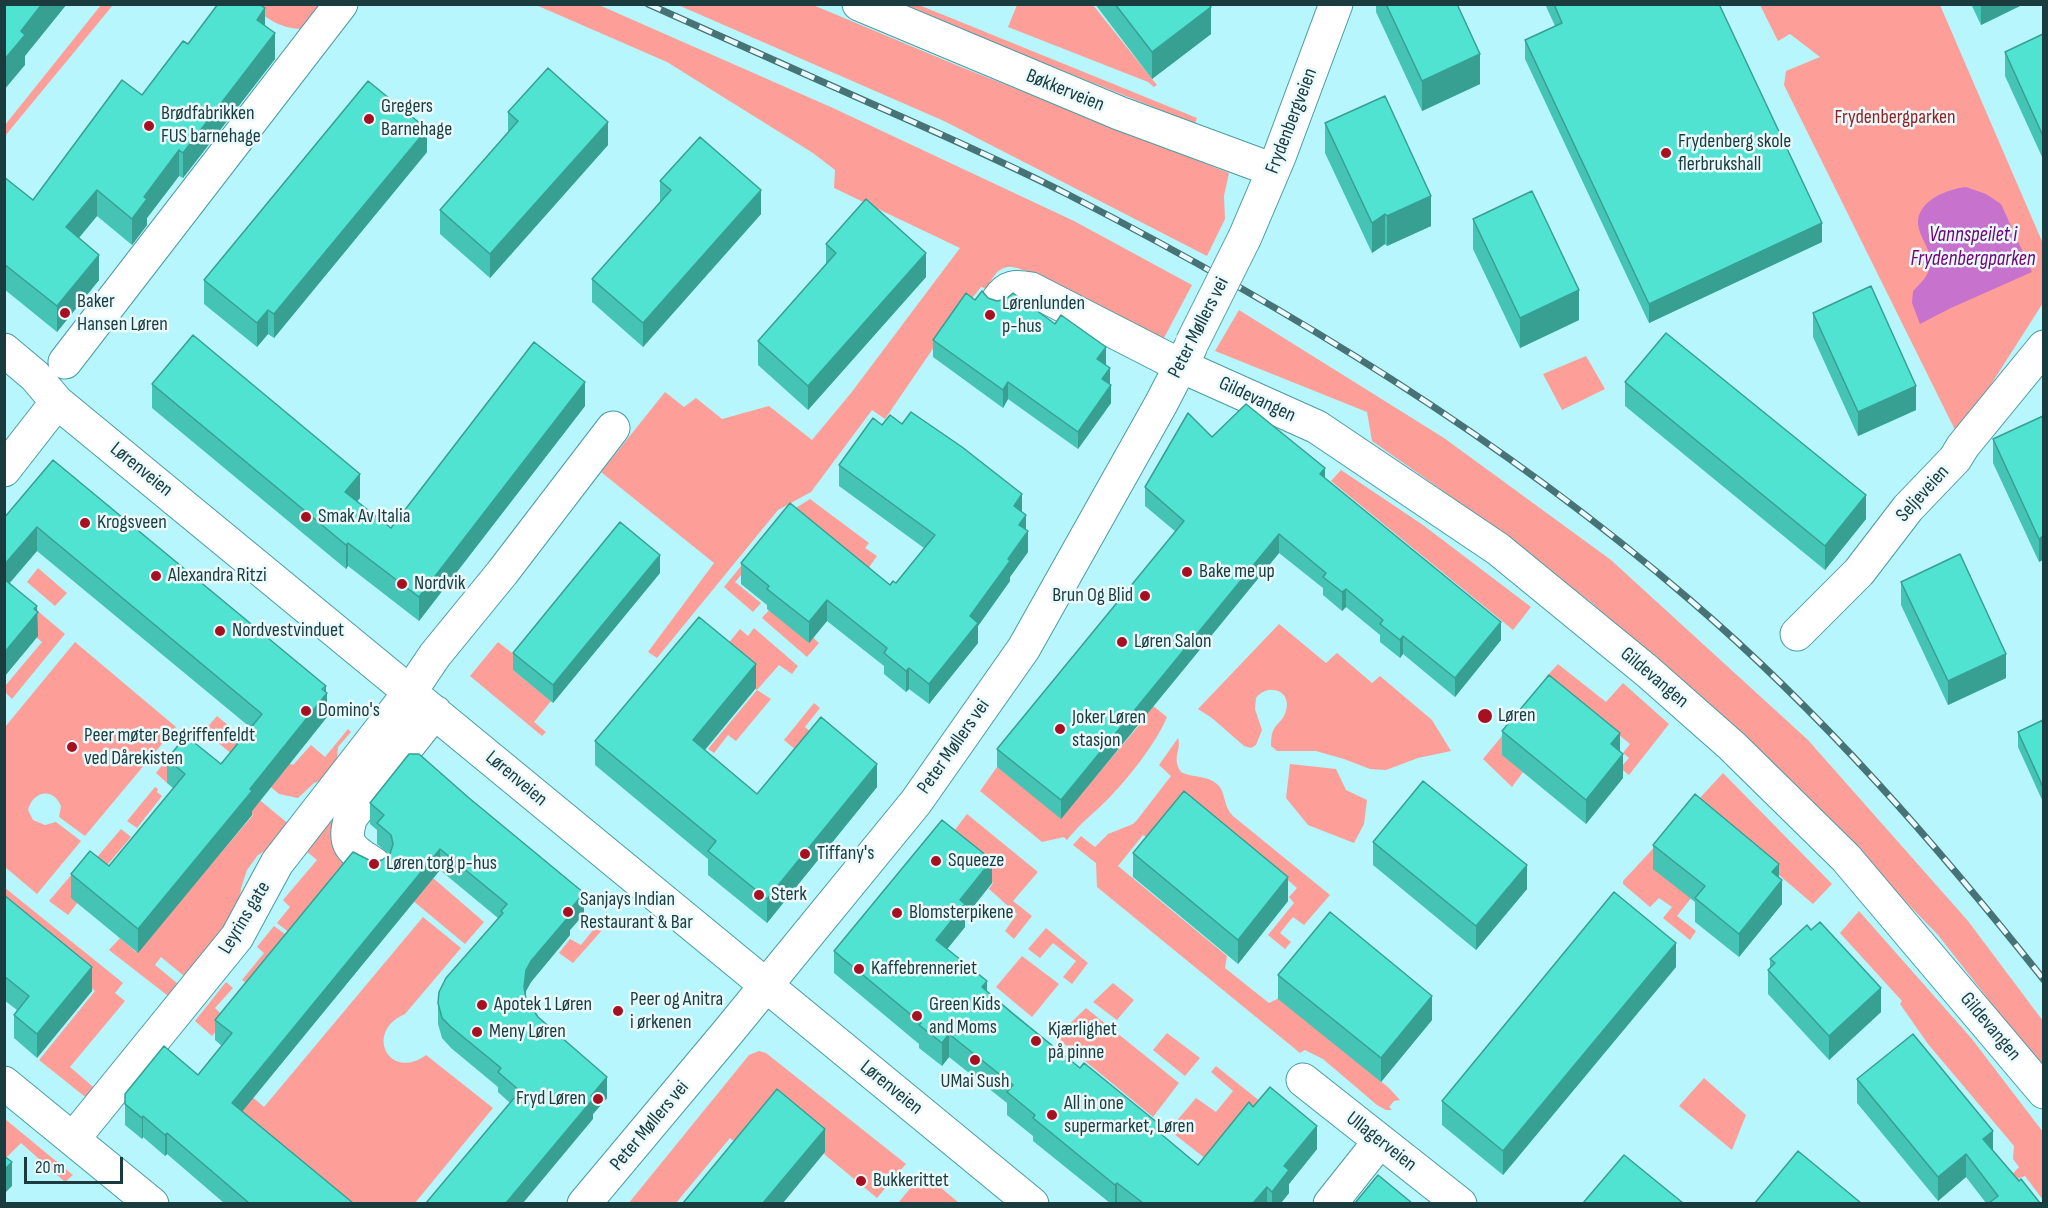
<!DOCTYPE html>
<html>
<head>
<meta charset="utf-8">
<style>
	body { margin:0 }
	#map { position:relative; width:2048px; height:1208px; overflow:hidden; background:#b7f6fc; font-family:"Sofia Sans Condensed",sans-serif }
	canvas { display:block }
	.frame { position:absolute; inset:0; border:6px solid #1a3c3f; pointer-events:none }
	.scale { position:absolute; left:24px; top:1157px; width:99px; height:27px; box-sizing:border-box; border:3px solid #1a3c3f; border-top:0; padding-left:8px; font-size:18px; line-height:21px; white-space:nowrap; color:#1a3c3f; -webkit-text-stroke:4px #eaf9fb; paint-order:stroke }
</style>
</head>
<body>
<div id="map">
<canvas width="2048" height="1208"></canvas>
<div class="frame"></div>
<div class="scale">20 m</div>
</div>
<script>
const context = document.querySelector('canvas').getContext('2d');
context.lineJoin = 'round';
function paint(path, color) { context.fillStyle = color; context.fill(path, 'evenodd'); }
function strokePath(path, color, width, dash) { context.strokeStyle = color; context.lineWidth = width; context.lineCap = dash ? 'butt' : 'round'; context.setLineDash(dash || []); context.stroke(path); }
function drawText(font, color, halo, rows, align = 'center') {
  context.font = font + ' "Sofia Sans Condensed",sans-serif'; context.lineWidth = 5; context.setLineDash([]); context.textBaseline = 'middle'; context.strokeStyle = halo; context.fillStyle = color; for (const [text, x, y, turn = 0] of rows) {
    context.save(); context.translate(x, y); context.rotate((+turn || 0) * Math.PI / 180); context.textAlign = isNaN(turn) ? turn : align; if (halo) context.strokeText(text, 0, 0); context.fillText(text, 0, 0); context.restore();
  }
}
const green = new Path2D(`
	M101,5H113L5,136V125Z
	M249,5H320L302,29C277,28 268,18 249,5Z
	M536,5H599L833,108L1074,221L1192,285L1164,338L1156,340C1133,328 1026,263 1008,267C996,269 992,278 987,289L981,287L963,310L960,309L885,419L872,410L811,492L778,510L657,658L648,652L714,563L601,472L665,392L684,407L696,398L722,419L769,406L812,440L851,393L960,248L834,188L835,170L813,153L667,62Z
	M678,5H813L961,67L1229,173L1224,196L1225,219L1207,256L944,121Z
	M900,5H919L1197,118L1195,124Z
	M1017,5H1093L1157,85L1154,87L1148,82L1008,27Z
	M1760,5H1940L2044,246L2043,303L1958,436L1784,85L1786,71L1820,57L1790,34L1778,41Z
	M1239,310L1444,438L1611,560L1808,740L1968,921L2043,1021V1069L1938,935L1778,770L1592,603L1449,495L1372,441L1367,412L1215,351Z
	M1586,356L1605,389L1562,410L1543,374Z
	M1341,470L1423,525L1531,607L1513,630L1331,481Z
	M810,499L869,543L865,548L877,556L865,573L785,523L735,582L761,603L753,612L724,587L780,518Z
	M38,568L67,593L55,606L27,582Z
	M27,602L65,634L12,699L5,692V686L42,642L14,619Z
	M769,610L808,633L819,643L807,657L762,618Z
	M1279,624L1326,663L1337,653L1372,683L1380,676L1432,720L1451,751L1418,758L1386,770L1370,769L1344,759L1316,751H1277L1271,746C1271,741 1271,736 1273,731C1275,725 1281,722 1284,716C1290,705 1287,691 1273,690C1266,689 1260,693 1256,698L1255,709L1262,730L1256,745L1251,748L1244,746L1212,718L1198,709Z
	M754,628L798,666L792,674L779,665L757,690L771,699L736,741L728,735L714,753L708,749L757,690L701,644L727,645L740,629L748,636Z
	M75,642L176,727L85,836L59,817L61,806C53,787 33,791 28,810L33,820L45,825L56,822L81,841L37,894L5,867V727Z
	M498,642L521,660L513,670L551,701L534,722L546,732L542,736L470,676Z
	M1090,655L1167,717C1156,744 1124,784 1103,804C1090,816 1078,826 1067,840L1064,837L1042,842L980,791L997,767L1062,816L1147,716L1082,664Z
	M1558,664L1606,702L1623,683L1669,724L1629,775L1620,768L1629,758L1623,753L1630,744L1558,685L1502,754L1523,772L1512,787L1483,759L1548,680L1546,677Z
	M814,703L820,708L805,727L818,738L803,756L784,740Z
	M217,716L246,740L233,755L204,731Z
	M348,729L351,732L338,747L337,760L327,778L314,783L298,798L279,794L252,771L288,763L293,765L311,745L325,757Z
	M184,738L290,825L273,846L258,855L247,870L241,888L239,905L189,980L161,957L155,965L183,988L172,999L109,950L120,938L136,952L253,815L188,759L167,783L156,773Z
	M1178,738C1182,750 1171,757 1181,772C1192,778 1208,775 1218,785C1226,793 1223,806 1233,816L1330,895L1304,925L1293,917L1280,933L1291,942L1285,949L1268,935L1294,903L1289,897L1297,888L1267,862L1153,842L1143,835L1118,866L1227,956L1225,968L1269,1003L1279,998L1389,1088L1400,1100L1394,1101L1389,1107L1392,1110H1386L1377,1105L1323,1059L1305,1050L1300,1053L1097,887L1096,863L1073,845L1081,836L1095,847L1108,834L1133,824L1137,820L1171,776L1159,765Z
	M1290,764L1336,769L1346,790L1367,800L1364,824L1354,843L1308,825L1286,798Z
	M1723,773L1832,884L1813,904L1704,811L1692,897L1677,916L1696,931L1690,940L1663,918L1672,907L1659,898L1650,907L1623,884V881Z
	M155,787L158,789L157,792L162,796L137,828L127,821Z
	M342,797C332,824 323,838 345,863L295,937L277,923L290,907L283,900L317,860L299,845Z
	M967,814L1038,872L1013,901L1032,916L1014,939L1005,931L1017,914L989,889L993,883L945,843Z
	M121,829L131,837L102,871L92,863Z
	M418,865L484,922L465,944L388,880Z
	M78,867L91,876L78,902L68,915L49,901Z
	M4,887L123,983L115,993L125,1001L70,1067L98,1091L90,1098L84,1096L39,1060L95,991L5,915Z
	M1859,911L1972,1039L2043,1132V1200L2025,1176L2002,1185L2019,1167L2013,1159L2014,1146L1928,1044L1900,1004L1902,1001L1840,933Z
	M423,917L461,948L405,1014C363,1032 390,1082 426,1055L493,1108L415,1203H353L198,1075L210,1060L264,1107Z
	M597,925L603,929L573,963L559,953L570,939L581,945Z
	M274,926L293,940L253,988L242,980L264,953L257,947Z
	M1046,928L1088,963L1072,984L1063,977L1076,961L1053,943L1040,958L1028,949Z
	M1022,956L1059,984L1032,1017L996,987Z
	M226,982L233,988L215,1008L226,1019L212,1036L195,1021Z
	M1113,983L1134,1000L1117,1020L1093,1002Z
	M1086,1008L1179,1083L1153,1117L1056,1037Z
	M1167,1033L1200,1058L1185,1076L1153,1050Z
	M759,1051L766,1053L906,1164L877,1198L824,1154L825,1153L745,1150L730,1138L676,1203L628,1204L749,1055Z
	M1216,1066L1261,1102L1206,1159L1169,1130L1196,1098L1216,1112L1233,1091L1211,1072Z
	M1704,1078L1746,1115L1732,1150L1679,1106Z
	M5,1119L73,1175L65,1182L21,1143L5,1159Z
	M927,1176L959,1203H898L918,1179Z`);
const water = new Path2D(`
	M1966,187L1986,194L2001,204L2032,272L1951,308L1920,324L1912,303L1913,291C1921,283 1929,276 1930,264C1932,251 1922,241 1919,229C1912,203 1946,189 1966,187Z`);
const minor = new Path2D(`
	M859,4L1119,113L1273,170
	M1245,237L1279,157L1336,4
	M998,300C1007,286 1015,286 1031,289L1181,366L1317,427L1498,549L1647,671L1732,746L1846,858L2044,1092
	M4,350L35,376L57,402L1032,1204
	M65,362L341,4
	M4,470L57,402
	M1797,634L1859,572L1908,508L1955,459L1963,446L2044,347
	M374,864C351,850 342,844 351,817L435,712
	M1303,1080L1460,1204
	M4,1083L152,1204
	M73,1139L237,937L277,863L410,692L435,655L502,573L613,428
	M584,1204L728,1032L916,802L1024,648L1161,404L1190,348
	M1330,1204L1380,1141`);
const rail = new Path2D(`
	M648,4C722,37 796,70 870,103C936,132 1002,161 1067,194C1287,307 1502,438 1690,600C1822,713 1936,844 2044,980`);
const minorBridge = new Path2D(`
	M1192,343L1245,237`);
const wall = new Path2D(`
	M1095,4H1209L1211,34L1152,79Z
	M1376,4H1457L1480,84L1422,111L1376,12Z
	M1545,4H1719L1822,242L1649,323L1525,59V40L1555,26Z
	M1971,4H2024L1981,25Z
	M265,25L275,59L183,178L179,176L147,218V225L132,245L97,216L79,238L99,280L57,332L4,289V177L33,200L142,95L188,44Z
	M2043,34V159L2005,76V52Z
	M508,112L608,145L490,278L440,234V210L508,133Z
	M1325,123L1431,226L1387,246L1385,244L1372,253L1325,153Z
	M427,152L274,338L268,334L257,347L204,304V280Z
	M660,181L761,214L643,347L592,302V279L660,202Z
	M1473,219L1579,320L1520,348L1473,249Z
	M826,244L926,277L808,410L758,365V341L826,265Z
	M988,298L1106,364V365L1110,384L1111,403L1078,449L1008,399L1003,408L933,357V340L975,300Z
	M1813,313L1916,410L1858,436L1813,337Z
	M1625,382L1866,519L1825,570L1625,406Z
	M152,384L360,498L357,501L391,528L585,406L419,621L348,566L346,569L152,408Z
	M2043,416L2039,562L1993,463V439Z
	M882,425L1022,512L1026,530L1028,552L1010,577V581L978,626V643L929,704L909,689L906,692L884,674V666L827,621L809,643L767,609V605L741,584V563L890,585L896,583L924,548L839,486V465Z
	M1212,437L1325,478L1501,640L1455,697L1403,654L1400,658L1380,642V635L1346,607L1342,611L1323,595V588L1279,553L1061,819L997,767V749L1176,532L1145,506V487Z
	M53,460L326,692L327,717L252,811V815L138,953L71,898V874L109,866L173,788L167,783V759L221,764L251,728L37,551L10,583L37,612L38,636L4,677V518Z
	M660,573L553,703L513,670V653Z
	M1901,582L2006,678L1948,705L1901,605Z
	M756,688L705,750L757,794L877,787L767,923L708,875V859L595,765V741Z
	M2043,720V802L2018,747V732Z
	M1502,731L1620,751L1623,778L1586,824L1502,755Z
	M370,803L584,914L570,930V935L531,982L526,991V999L538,1017L607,1098L593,1114V1119L510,1103L498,1092V1087L451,1048L442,1038L438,1024V1003L498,918L440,870L242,1111L353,1203H224L167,1154L165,1156L143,1137L142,1139L125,1125V1094L198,1075L222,1046L215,1040V1020L389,854L377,844V830L370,824Z
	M1373,842L1527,889L1476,950L1373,865Z
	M1653,845L1779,878L1782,904L1739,957L1695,922V902L1653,869Z
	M1133,853L1288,901L1238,964L1133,877Z
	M992,883L965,917V927L947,949L987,991L1198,1165L1253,1107L1317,1149L1289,1184V1193L1281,1203H1110L1033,1141V1136L1007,1115V1103L949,1057L942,1066L919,1048V1044L834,973V951Z
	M4,895L92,991L37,1058L14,1038V1015L17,1010L4,1000Z
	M1811,930L1881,1012L1829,1060L1768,994V970L1770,968V959Z
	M1676,967L1503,1175L1442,1125V1101Z
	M1278,975L1432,1020L1381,1082L1278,999Z
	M1857,1079L1993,1151L2040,1203H1986L1966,1177L1938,1201L1857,1103Z`);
const shadedWall = new Path2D(`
	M42,4H67L25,56V65L4,90V60L21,31Z
	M1981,4H2024L1981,25Z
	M1211,7V34L1152,79V52Z
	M265,8V34L257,20Z
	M275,33V59L183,178V153Z
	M1480,54V84L1422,111V81Z
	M608,122V145L490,278V254Z
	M427,129V152L274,338V314Z
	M179,150V176L147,218V225L132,245V219L144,197Z
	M97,190V216L66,253V227Z
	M761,190V214L643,347V323Z
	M1431,196V226L1387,246V216Z
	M1385,214V244L1372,253V223Z
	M1822,223V242L1649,323V304Z
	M926,253V277L808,410V386Z
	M99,255V280L57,332V306Z
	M1579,290V320L1520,348V318Z
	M268,310V334L257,347V323Z
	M1106,347V364L1097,377V359Z
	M1110,368V386L1102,379Z
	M585,382V406L419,621V597Z
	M1008,382V399L1003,408V390Z
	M1111,385V403L1078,449V432Z
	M1916,386V410L1858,436V412Z
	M1325,468V486L1320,474Z
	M360,474V498L345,515V492Z
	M1022,494V515L1014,506Z
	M1866,495V519L1825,570V546Z
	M1026,515V534L1028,531V552L1010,577V581L978,626V643L929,704V684L970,616L1008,559L1019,525Z
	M37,527V551L4,589V565Z
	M1279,534V553L1061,819V800Z
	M2043,536V560L2039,562V539Z
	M348,543V566L346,569V545Z
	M660,555V573L553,703V685Z
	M1346,589V607L1342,611V592Z
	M827,600V621L809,643V622Z
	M37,606L38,636L4,677V653Z
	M1501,622V640L1455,697V678Z
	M1403,636V654L1400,658V640Z
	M2006,654V678L1948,705V681Z
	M756,664V688L693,764V740Z
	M909,668V689L906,692V671Z
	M326,686V695L327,693V717L252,811V815L138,953V929L250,789Z
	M1620,733V757L1611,744Z
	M1623,754V778L1586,824V800Z
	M877,764V787L767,923V899Z
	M440,849V870L232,1124V1103Z
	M992,860V883L965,917V927L936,963V940L960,900Z
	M1779,864V884L1782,880V904L1739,957V934L1772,872Z
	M1527,865V889L1476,950V926Z
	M1288,877V901L1238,964V940Z
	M584,893V914L570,930V935L531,982L526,991L524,1008V987L526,970L531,961L568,912Z
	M1676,943V967L1503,1175V1151Z
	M92,967V991L37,1058V1034Z
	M987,981V1004L982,987Z
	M1881,988V1012L1829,1060V1036Z
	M1432,996V1020L1381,1082V1058Z
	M949,1034V1057L942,1066V1043Z
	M607,1077V1098L593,1114V1119L523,1203H506L591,1096Z
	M143,1116V1137L142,1139V1118Z
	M1159,1124V1146L1155,1129Z
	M1317,1126V1149L1289,1184V1193L1281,1203H1272V1192L1284,1166Z
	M825,1129V1152L783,1203H763Z
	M1993,1131V1155L1983,1139Z
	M167,1133V1154L165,1156V1135Z
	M1966,1154V1177L1938,1201V1177Z
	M12,1162V1186L4,1194V1170Z
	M1117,1183V1203H1115V1185Z
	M1267,1187V1203H1253Z`);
const building = new Path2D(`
	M4,4H42L21,31L25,35L4,60Z
	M218,4H259L265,8L257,20L275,33L183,153L179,150L144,197L147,199L132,219L97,190L66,227L99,255L57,306L4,264V177L33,200L122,80L142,95L183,41L188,44Z
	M1115,4H1209L1211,7L1152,52Z
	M1386,4H1457L1480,54L1422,81Z
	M1554,4H1719L1822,223L1649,304L1525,40L1562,23Z
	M2043,34V136L2005,52Z
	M548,68L608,122L490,254L440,210L518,121L508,112Z
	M368,81L427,129L274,314L268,310L257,323L204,280Z
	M1385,96L1431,196L1387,216L1385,214L1372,223L1325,123Z
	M700,137L761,190L643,323L592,279L671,190L660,181Z
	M1532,191L1579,290L1520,318L1473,219Z
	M866,199L926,253L808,386L758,341L836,253L826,244Z
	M1871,286L1916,386L1858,412L1813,313Z
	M982,291L988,298L997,301L1006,299L1013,293L1055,324L1061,315L1106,347L1097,359L1110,368L1102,379L1111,385L1078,432L1008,382L1003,390L933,340L966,293L975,300Z
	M1666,333L1866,495L1825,546L1625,382Z
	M193,335L360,474L345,492L391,528L534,342L585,382L419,597L348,543L346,545L152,384Z
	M1246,404L1325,468L1320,474L1501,622L1455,678L1403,636L1400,640L1380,624L1383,620L1346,589L1342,592L1323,577L1326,573L1279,534L1061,800L997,749L1184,521L1145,487L1188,413L1212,437Z
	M911,412L962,447L1022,494L1014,506L1026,515L1019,525L1028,531L1008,559L1010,561L970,616L978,623L929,684L909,668L906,671L884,653L887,648L827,600L809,622L767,589L769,586L741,563L790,503L890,585L893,581L896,583L935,535L839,465L873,418L882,425L890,415L902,424Z
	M2043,416V536L2039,539L1993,439Z
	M53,460L326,686L322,689L327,693L250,789L252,791L138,929L71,874L90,851L109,866L185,774L167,759L186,736L221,764L262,714L37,527L4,565V518Z
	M620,522L660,555L553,685L513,653Z
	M1960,554L2006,654L1948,681L1901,582Z
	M4,579L37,606L34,609L38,612L4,653Z
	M699,617L756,664L693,740L757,794L821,717L877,764L767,899L708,851L716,841L595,741Z
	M1549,675L1620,733L1611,744L1623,754L1586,800L1502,731Z
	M2043,720V787L2018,732Z
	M409,754H419L469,798L584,893L568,912L570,915L531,961L526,970L524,987L526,999L538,1017L607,1077L591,1096L593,1099L506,1203H426L520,1091L498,1072L501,1068L451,1027L442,1018L438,1003L439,992L446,978L503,913L501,911L507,904L440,849L232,1103L353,1203H249L167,1133L165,1135L143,1116L142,1118L125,1104V1094L164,1046L198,1075L232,1033L215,1020L353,852L373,862L382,860L390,854L393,844L391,835L377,823L384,815L370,803Z
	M1423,781L1527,865L1476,926L1373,842Z
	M1184,791L1288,877L1238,940L1133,853Z
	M1695,794L1779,864L1772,872L1782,880L1739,934L1695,898L1705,886L1653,845Z
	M942,820L992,860L960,900L965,904L936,940L987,981L982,987L1013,1014L1080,1068L1084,1063L1159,1124L1155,1129L1198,1165L1249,1102L1253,1107L1270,1087L1317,1126L1284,1166L1289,1170L1272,1192L1267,1187L1253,1203H1143L1117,1183L1115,1185L1033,1118L1035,1115L1007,1092L1013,1085L949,1034L942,1043L919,1025L921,1023L834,951Z
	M1614,892L1676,943L1503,1151L1442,1101Z
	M4,895L92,967L37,1034L14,1015L29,996L4,976Z
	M1330,912L1432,996L1381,1058L1278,975Z
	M1820,922L1881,988L1829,1036L1768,970L1775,963L1770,959L1807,925L1811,930Z
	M1913,1034L1993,1131L1983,1139L2019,1181L2021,1179L2040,1203H1989L1998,1196L1966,1154L1938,1177L1857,1079Z
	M777,1089L825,1129L763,1203H683Z
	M1798,1151L1861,1203H1755Z
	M1624,1155L1683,1203H1583Z
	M4,1156L12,1162L4,1170Z
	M1378,1175L1412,1203H1355Z`);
const markers = [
	[369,119,6,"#a71020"],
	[149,126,6,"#a71020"],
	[1666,153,6,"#a71020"],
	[65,313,6,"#a71020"],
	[990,315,6,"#a71020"],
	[306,517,6,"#a71020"],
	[85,523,6,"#a71020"],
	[1187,572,6,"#a71020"],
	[156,576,6,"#a71020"],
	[402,584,6,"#a71020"],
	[1145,596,6,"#a71020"],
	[220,631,6,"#a71020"],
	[1122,642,6,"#a71020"],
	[306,711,6,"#a71020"],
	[1485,716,8,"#a71020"],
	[1060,729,6,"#a71020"],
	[72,747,6,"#a71020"],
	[805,854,6,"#a71020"],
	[936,861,6,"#a71020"],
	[374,864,6,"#a71020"],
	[759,895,6,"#a71020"],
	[568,912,6,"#a71020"],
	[897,913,6,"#a71020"],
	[859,969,6,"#a71020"],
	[482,1005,6,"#a71020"],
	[618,1011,6,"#a71020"],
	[917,1016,6,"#a71020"],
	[477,1032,6,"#a71020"],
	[1036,1041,6,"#a71020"],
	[975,1060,6,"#a71020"],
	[598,1099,6,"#a71020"],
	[1052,1115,6,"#a71020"],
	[861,1181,6,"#a71020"]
];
const streetNames = [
	["Bøkkerveien",1065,91,22],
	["Frydenbergveien",1292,121,-69],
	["Peter Møllers vei",1199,328,-63],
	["Gildevangen",1257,400,25],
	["Lørenveien",141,470,39],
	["Seljeveien",1923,494,-48],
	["Gildevangen",1654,678,40],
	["Peter Møllers vei",954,747,-55],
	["Lørenveien",516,779,40],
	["Leyrins gate",245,918,-59],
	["Gildevangen",1990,1027,50],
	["Lørenveien",891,1088,39],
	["Peter Møllers vei",650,1126,-50],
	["Ullagerveien",1381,1142,38]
];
const poiNames = [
	["Gregers",381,107],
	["Barnehage",381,130],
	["Brødfabrikken",161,114],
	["FUS barnehage",161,137],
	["Frydenberg skole",1678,142],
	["flerbrukshall",1678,165],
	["Baker",77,302],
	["Hansen Løren",77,325],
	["Lørenlunden",1002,304],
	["p-hus",1002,327],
	["Smak Av Italia",318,517],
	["Krogsveen",97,523],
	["Bake me up",1199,572],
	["Alexandra Ritzi",168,576],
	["Nordvik",414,584],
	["Brun Og Blid",1133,596,"right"],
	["Nordvestvinduet",232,631],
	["Løren Salon",1134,642],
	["Domino's",318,711],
	["Løren",1498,716],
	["Joker Løren",1072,718],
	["stasjon",1072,741],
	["Peer møter Begriffenfeldt",84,736],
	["ved Dårekisten",84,759],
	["Tiffany's",817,854],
	["Squeeze",948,861],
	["Løren torg p-hus",386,864],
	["Sterk",771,895],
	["Sanjays Indian",580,900],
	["Restaurant & Bar",580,923],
	["Blomsterpikene",909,913],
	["Kaffebrenneriet",871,969],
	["Peer og Anitra",630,1000],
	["i ørkenen",630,1023],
	["Apotek 1 Løren",494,1005],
	["Green Kids",929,1005],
	["and Moms",929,1028],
	["Kjærlighet",1048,1030],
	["på pinne",1048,1053],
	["Meny Løren",489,1032],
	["UMai Sush",975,1082,"center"],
	["Fryd Løren",586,1099,"right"],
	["All in one",1064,1104],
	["supermarket, Løren",1064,1127],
	["Bukkerittet",873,1181]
];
const parkNames = [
	["Frydenbergparken",1895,118]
];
const waterNames = [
	["Vannspeilet i",1973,236],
	["Frydenbergparken",1973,260]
];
paint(green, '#fd9f98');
paint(water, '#c773ce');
strokePath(minor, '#4a9ba4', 35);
strokePath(minor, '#fff', 33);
strokePath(rail, '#477276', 7);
strokePath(rail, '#eaf9fb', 4.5, [14]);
strokePath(minorBridge, '#4a9ba4', 35, []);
strokePath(minorBridge, '#fff', 33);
paint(wall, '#45c3b5');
paint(shadedWall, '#389f93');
paint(building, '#50e3d2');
strokePath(building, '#389f93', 1.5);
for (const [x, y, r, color] of markers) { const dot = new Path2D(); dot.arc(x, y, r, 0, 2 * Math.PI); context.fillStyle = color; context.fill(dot); strokePath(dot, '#eaf9fb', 2); }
drawText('20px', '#1a3c3f', '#eaf9fb', streetNames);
drawText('20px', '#1a3c3f', '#eaf9fb', poiNames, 'left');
drawText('20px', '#942225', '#eaf9fb', parkNames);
drawText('italic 21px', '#73007c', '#eaf9fb', waterNames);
</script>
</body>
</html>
